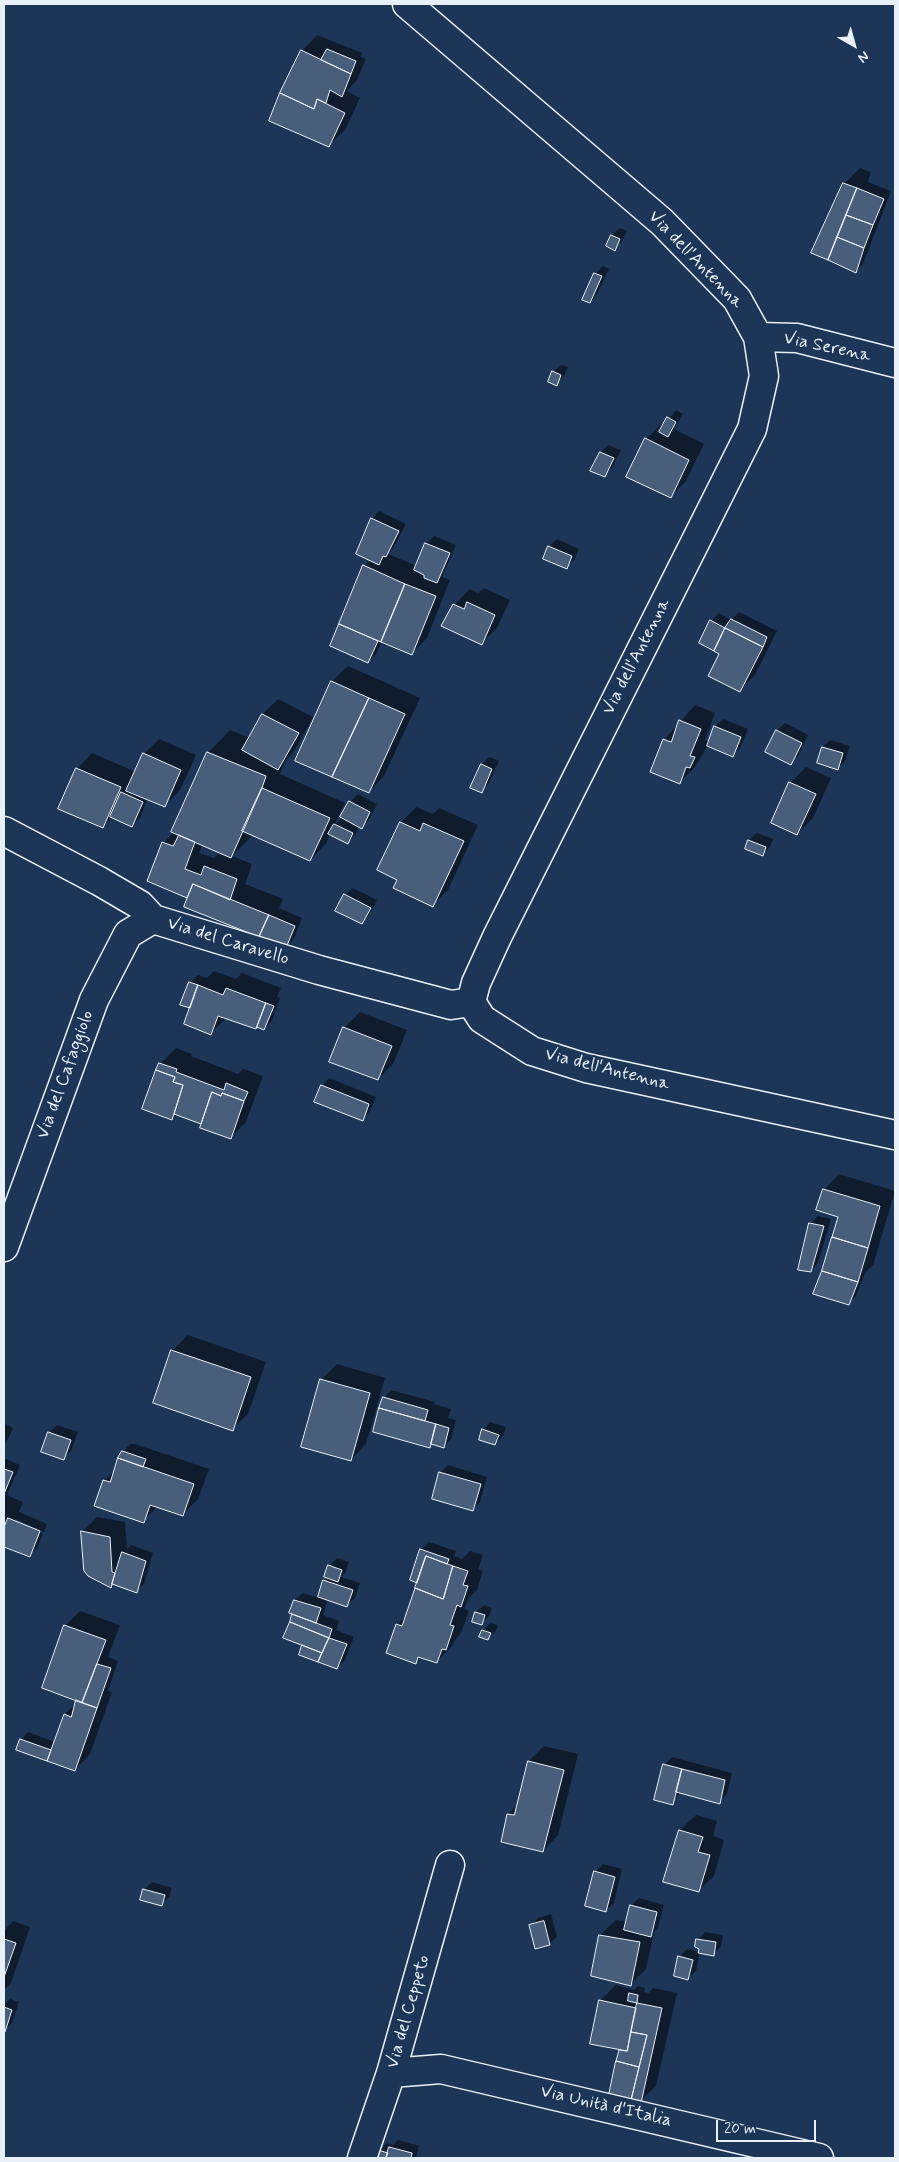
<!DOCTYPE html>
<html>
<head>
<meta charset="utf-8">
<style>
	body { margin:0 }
	#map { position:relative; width:899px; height:2162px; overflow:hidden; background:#1d3557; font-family:Mynerve,sans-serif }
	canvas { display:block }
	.frame { position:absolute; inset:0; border:5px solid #e8f1f8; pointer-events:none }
	.north { position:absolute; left:829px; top:20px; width:50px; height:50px; -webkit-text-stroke:4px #1d3557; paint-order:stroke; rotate:142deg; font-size:14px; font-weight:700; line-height:20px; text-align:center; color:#e8f1f8 }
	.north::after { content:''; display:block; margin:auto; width:18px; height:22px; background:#e8f1f8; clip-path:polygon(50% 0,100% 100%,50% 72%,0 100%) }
	.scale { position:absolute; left:716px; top:2120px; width:100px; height:22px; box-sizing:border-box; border:2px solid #e8f1f8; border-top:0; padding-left:6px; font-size:15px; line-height:18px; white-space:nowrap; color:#e8f1f8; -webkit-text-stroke:4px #1d3557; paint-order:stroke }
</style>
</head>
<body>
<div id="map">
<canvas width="899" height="2162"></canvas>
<div class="frame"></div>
<div class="north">N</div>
<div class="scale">20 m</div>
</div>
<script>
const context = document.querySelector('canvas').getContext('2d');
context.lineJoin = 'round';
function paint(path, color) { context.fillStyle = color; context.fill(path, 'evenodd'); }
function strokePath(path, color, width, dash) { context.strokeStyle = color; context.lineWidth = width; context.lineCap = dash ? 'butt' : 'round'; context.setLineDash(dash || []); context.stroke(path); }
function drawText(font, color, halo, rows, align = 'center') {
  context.font = font + ' Mynerve,sans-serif'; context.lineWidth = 4; context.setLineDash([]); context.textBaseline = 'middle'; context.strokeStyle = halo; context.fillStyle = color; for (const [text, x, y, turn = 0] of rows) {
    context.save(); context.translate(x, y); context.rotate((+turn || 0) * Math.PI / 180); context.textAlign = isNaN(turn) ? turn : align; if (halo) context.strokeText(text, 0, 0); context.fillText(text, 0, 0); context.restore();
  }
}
const shadow = new Path2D(`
	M317,35L362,53L361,57L366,59L357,80L347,91L360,98L345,130L329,145L302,51Z
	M860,168L871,172L868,182L891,191L863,264L856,272L844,184Z
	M620,228L627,231L622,241L614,249L607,246L612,235Z
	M603,266L609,269L597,294L590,302L595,274Z
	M561,365L568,367L564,376L556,384L553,372Z
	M676,410L683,414L674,429L704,444L686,481L671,496L646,439L662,423L664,425Z
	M608,445L621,450L612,468L604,475L601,452Z
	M379,511L406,524L394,547L388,554L417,566L426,544L434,536L456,545L442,577L450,580L427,638L412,653L382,641L376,654L368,661L331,645L364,566L370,560L372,519Z
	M557,539L579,549L574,560L566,567L549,547Z
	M484,588L510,600L497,628L481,644L454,605L470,589L478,593Z
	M739,612L777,631L755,675L740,690L711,621L719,613L731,620Z
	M348,666L420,698L384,776L369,792L297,760L332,681Z
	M278,699L313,717L293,753L285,761L280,774L345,803L335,824L343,817L350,802L358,794L377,804L369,820L361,827L359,826L355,835L347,842L330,834L326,844L310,860L253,835L232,856L252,864L245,884L283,899L279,908L302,918L294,939L286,946L189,897L149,881L163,843L174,832L208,753L230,730L250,738L263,714ZM203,844L220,852L214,858L199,853Z
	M695,705L715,713L705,740L709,742L715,727L723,719L748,729L740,748L733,755L708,745L695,767L680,782L664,740Z
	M785,723L808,735L798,756L790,763L777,731Z
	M159,739L196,755L180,790L165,805L148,798L140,818L132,825L112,817L103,827L77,769L92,753L136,772L144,754Z
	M830,740L850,746L845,761L838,768L823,747Z
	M489,757L499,761L489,783L481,791L482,765Z
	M806,767L831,778L813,818L797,834L772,822L790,783Z
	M416,807L433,814L439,808L478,825L448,890L432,905L398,879L378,870L401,822Z
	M757,833L773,839L770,847L762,855L747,849L749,840Z
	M353,888L377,900L369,915L362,922L345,895Z
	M214,971L236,979L242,973L281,988L277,997L280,998L272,1021L264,1028L257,1026L255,1028L227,1017L211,1033L191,1007L190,983L198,975L207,978Z
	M360,1012L407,1030L393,1064L378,1079L344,1028Z
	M176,1048L192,1054L191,1056L238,1074L243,1069L263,1076L246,1122L230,1138L203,1124L177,1114L172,1119L160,1064Z
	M329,1078L376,1097L370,1111L363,1119L322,1086Z
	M839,1174L895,1191L873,1265L865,1273L856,1296L848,1303L840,1216L824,1190Z
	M818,1216L831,1219L818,1263L810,1271V1224Z
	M188,1335L266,1362L248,1414L232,1429L172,1351Z
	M337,1364L385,1378L366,1444L351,1460L321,1380Z
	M391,1390L435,1402L434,1404L451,1409L448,1418L456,1420L451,1439L443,1446L433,1443L430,1447L384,1398Z
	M490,1422L506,1427L503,1436L495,1444L483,1430Z
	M4,1423L13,1428L4,1447Z
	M57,1425L78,1432L71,1451L63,1459L49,1433Z
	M130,1444H135L209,1469L198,1499L182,1515L158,1506L143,1521L104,1481L116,1469L123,1452Z
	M4,1458L20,1465L7,1495L23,1502L19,1512L47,1524L44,1532L15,1519V1522L43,1534L37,1548L29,1556L4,1545Z
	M448,1465L487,1477L480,1502L472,1510L440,1473Z
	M97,1517L125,1522L127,1549L131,1545L153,1553L144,1584L136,1591L114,1583L111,1586L82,1532Z
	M429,1542L456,1551L454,1556L462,1559L470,1551L483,1555L478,1569L483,1571L477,1590L469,1598L464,1609L469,1611L461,1633L455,1640L452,1646L437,1662L421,1656L415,1662L397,1625L408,1614L419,1582L421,1550Z
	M337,1558L349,1562L345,1573L341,1577L360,1583L355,1598L347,1605L328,1599L323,1615L339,1621L336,1630L354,1637L345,1660L337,1668L300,1654L304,1645L294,1613L295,1600L303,1593L319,1598L324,1581L328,1577L329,1566Z
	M484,1605L492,1608L489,1616L481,1624L476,1613Z
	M80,1611L120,1625L108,1657L118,1661L108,1691L112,1692L90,1754L75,1770L21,1740L28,1732L55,1742L65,1714L77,1702L65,1626Z
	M491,1623L498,1625L496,1631L488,1639L483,1630Z
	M544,1746L578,1754L558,1835L543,1851L502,1841L509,1814L517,1805L529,1761Z
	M672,1757L732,1773L727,1794L719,1802L681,1792L672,1803L664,1765Z
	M696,1815L717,1821L713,1836L724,1840L714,1876L698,1891L680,1830Z
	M603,1864L622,1869L614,1903L606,1910L595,1872Z
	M152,1882L172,1888L169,1897L161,1905L144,1890Z
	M639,1898L664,1905L658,1928L654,1932L646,1969L631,1984L592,1975L600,1935L616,1920L627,1922L631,1906Z
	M551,1914L557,1937L549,1944L530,1926L538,1918Z
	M13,1921L30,1927L11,1983L4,1990V1931Z
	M705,1932L723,1935L721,1947L713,1954L700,1952L696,1971L688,1978L679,1957L687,1949L699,1952L698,1940Z
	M616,1985L634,1990L638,1986L645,1988L644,1992L649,1993L653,1988L677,1993L656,2086L640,2101L610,2094L622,2049L600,2001Z
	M10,1999L19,2002L12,2023L5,2030L4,2005Z
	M398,2140L419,2146L416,2158H377L379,2151L387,2143L393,2145Z`);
const building = new Path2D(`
	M327,49L356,61L351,74L321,60Z
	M301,50L351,74L342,97L330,90L326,103L317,99L314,109L280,93Z
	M280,93L314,109L317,99L345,113L329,147L269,121Z
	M843,183L857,188L828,260L811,253Z
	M857,188L884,199L873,225L846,215Z
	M846,215L873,225L864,248L837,237Z
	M611,235L620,239L615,251L606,246Z
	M837,237L864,248L856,273L828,260Z
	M594,273L602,276L590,303L582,300Z
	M552,371L561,375L557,386L548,382Z
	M667,417L676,422L668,437L659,432Z
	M645,438L689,460L671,498L626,477Z
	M600,452L614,458L605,477L590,471Z
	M371,518L399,531L386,557L383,556L379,565L356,554Z
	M425,543L450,553L437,583L424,578V575L414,570Z
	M548,546L572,556L567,569L543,559Z
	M363,565L405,584L381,642L339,624Z
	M405,584L436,596L412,655L381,642Z
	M467,602L495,615L482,645L441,626L453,604L464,609Z
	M731,619L767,637L763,647L725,628Z
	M710,620L725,628L714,651L699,643Z
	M339,624L378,641L368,663L330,646Z
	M725,628L763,647L740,692L708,676L719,654L714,651Z
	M331,681L369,698L332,777L295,761Z
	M369,698L405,714L369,793L332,777Z
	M262,714L299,733L278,770L242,750Z
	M679,720L701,729L690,756L695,757L690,768L686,767L680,784L650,772L663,739L671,742Z
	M714,726L741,737L733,757L707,746Z
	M776,730L802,743L791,765L765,752Z
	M822,747L843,753L838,770L817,763Z
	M207,752L266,776L262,788L231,858L171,832Z
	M143,753L181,770L165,807L126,791Z
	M481,764L492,769L482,793L470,788Z
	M76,768L121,787L103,828L58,809Z
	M789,782L816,794L797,835L771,823Z
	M262,788L330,818L310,861L242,831Z
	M121,792L143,802L132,827L110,817Z
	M349,801L370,812L362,829L340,817Z
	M400,822L420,831L423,823L464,841L433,907L393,888L397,880L377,870Z
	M334,824L353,833L348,844L328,834Z
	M179,835L195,842L185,869L201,875L204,866L237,879L230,900L193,884L187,898L147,881L162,842L173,846Z
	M748,840L766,847L763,856L745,849Z
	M193,884L269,915L259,937L184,907Z
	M344,894L371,908L362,924L335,911Z
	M269,915L295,926L286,948L259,937Z
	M189,982L198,985L190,1008L180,1005Z
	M198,985L223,995L226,988L266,1003L256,1029L218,1016L211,1035L184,1024Z
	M266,1003L274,1006L264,1030L257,1027Z
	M343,1027L392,1046L378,1080L329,1062Z
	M159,1063L177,1069L176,1072L224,1090L226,1083L248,1092L244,1101L222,1093L221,1096L212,1092L201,1124L174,1114L183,1085L173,1082L175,1077L156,1070Z
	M156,1070L175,1077L173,1082L183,1085L172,1120L142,1109Z
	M321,1085L369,1104L363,1121L314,1102Z
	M212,1092L221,1096L222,1093L244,1101L231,1139L200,1128Z
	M823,1189L880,1206L868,1248L832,1237L838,1217L816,1210Z
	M809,1223L824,1226L811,1272L798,1270Z
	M832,1237L868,1248L858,1282L822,1271Z
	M822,1271L858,1282L849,1305L813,1294Z
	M171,1350L251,1377L233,1431L153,1403Z
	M320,1379L370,1393L351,1461L301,1447Z
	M383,1397L428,1410L425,1421L379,1408Z
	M379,1408L436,1424L430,1448L373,1432Z
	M436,1424L449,1428L444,1448L431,1444Z
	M482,1429L499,1435L495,1445L479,1440Z
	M48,1432L71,1440L64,1460L41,1452Z
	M122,1451L146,1459L143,1467L118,1458Z
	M118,1458L194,1484L183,1516L150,1505L144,1523L94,1506L103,1480L110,1482Z
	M4,1469L13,1472L4,1494Z
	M439,1472L481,1484L473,1511L432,1499Z
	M8,1518L40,1531L30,1557L4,1547V1528Z
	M81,1531L110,1537L112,1572L115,1573L111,1588L88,1576L84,1571Z
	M420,1549L449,1559L447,1564L426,1556L417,1583L410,1580Z
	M122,1552L146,1561L137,1593L112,1584Z
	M426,1556L453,1566L443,1599L415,1588Z
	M328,1565L342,1570L338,1582L324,1577Z
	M453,1566L468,1571L463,1585L468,1586L461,1607L457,1605L450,1625L454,1626L446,1650L442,1649L437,1663L418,1657L416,1664L386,1653L396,1624L402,1626L415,1588L443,1599Z
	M323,1580L353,1590L347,1607L318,1597Z
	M294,1600L321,1608L316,1623L289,1613Z
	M475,1612L485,1615L482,1625L472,1622Z
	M292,1614L332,1629L329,1638L290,1622Z
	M290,1622L329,1638L322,1653L283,1638Z
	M64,1625L106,1640L82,1703L42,1688Z
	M482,1630L491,1633L488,1640L479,1637Z
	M329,1638L347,1644L337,1669L318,1662Z
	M302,1645L322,1653L318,1662L299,1655Z
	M97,1664L111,1668L97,1708L82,1703Z
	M76,1700L97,1708L75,1771L47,1761L64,1714L71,1717Z
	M20,1739L51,1750L47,1761L16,1750Z
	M528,1761L564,1770L543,1852L501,1842L507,1814L514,1815Z
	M663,1764L682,1769L673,1805L654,1800Z
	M682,1769L725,1780L720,1804L676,1792Z
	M679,1830L703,1837L698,1852L710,1855L699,1892L663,1882Z
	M594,1871L615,1877L606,1912L585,1906Z
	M143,1889L165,1895L162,1906L140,1900Z
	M630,1905L657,1912L651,1937L624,1930Z
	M544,1921L550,1945L535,1949L529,1925Z
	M599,1935L640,1942L631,1986L591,1976Z
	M4,1939L16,1943L4,1977Z
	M696,1939L716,1942L714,1956L698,1953L699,1949L695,1947Z
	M678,1956L693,1960L688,1980L674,1976Z
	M629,1993L638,1995L637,2003L628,2001Z
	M599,2000L636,2008L627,2051L590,2044Z
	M637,2003L662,2008L641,2103L631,2100L647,2035L631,2032Z
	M4,2007L12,2010L5,2032L4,2031Z
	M631,2032L647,2035L639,2067L616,2061L619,2050L627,2051Z
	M616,2061L639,2067L631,2100L609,2095Z
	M389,2147L412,2153L411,2158H386Z
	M378,2150L388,2153L386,2158H376Z`);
const minor = new Path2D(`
	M407,4L662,222L737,299L758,337L764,376L752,429L497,937L476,983L471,1002L482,1019L532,1051L586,1068L895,1135
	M758,337L797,338L895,363
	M4,831L99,881L140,905L153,919L319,970L451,1005L471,1002
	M4,1247L94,1000L128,934L153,919
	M391,2073L441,2069L819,2158
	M362,2158L391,2073L450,1865`);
const streetNames = [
	["Via dell'Antenna",695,260,46],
	["Via Serena",827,348,12],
	["Via dell'Antenna",637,657,-63],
	["Via del Caravello",228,942,17],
	["Via dell'Antenna",607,1070,14],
	["Via del Cafaggiolo",66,1075,-70],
	["Via del Ceppeto",409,2012,-74],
	["Via Unità d'Italia",606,2107,13]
];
paint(shadow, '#0007');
paint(building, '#495e7a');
strokePath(building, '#e8f1f8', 1);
strokePath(minor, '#e8f1f8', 31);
strokePath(minor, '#1d3557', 28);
drawText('18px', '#e8f1f8', '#1d3557', streetNames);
</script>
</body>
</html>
